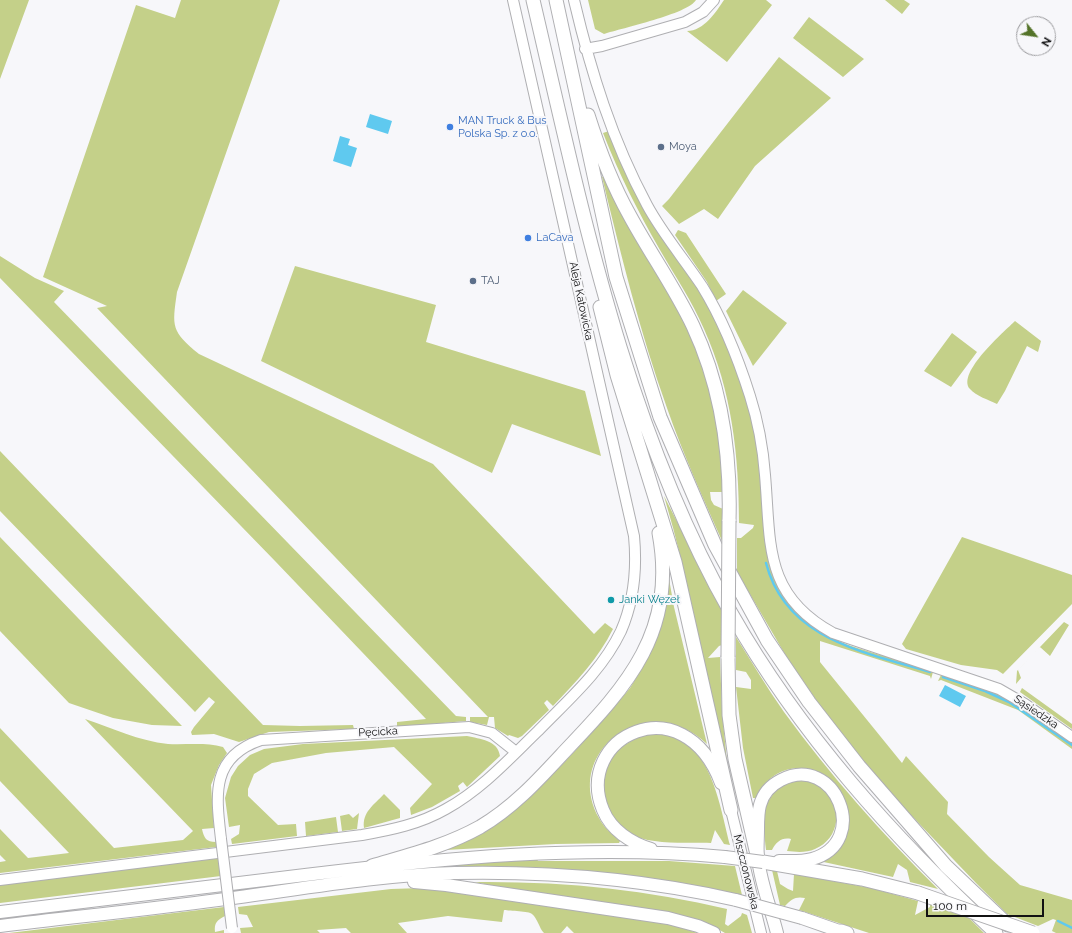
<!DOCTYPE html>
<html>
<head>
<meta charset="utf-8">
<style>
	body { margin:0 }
	#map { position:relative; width:1072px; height:933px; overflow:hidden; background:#f7f7fa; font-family:Raleway,sans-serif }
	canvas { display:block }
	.north { position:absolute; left:1016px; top:16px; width:40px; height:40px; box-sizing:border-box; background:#f7f7fa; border:1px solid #9b9b9e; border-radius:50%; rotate:120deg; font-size:11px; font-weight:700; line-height:16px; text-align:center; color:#121213 }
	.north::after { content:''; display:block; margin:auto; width:14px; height:18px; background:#547329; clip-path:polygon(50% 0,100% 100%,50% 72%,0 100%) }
	.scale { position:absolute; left:926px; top:899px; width:118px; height:18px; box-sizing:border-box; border:2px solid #121213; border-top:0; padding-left:5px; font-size:12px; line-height:14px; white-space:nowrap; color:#121213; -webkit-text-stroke:3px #f7f7fa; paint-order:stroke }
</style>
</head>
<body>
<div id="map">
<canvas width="1072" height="933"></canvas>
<div class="north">N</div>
<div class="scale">100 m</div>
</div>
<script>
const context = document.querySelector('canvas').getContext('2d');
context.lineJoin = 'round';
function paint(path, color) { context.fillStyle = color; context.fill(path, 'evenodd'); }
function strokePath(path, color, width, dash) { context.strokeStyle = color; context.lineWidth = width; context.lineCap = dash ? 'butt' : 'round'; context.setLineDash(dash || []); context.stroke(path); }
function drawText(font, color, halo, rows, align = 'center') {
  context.font = font + ' Raleway,sans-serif'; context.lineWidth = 4; context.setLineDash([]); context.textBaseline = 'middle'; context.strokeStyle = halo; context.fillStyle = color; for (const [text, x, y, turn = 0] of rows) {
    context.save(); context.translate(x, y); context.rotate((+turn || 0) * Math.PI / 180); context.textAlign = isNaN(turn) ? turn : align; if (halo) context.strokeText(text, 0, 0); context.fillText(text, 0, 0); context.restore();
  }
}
const green = new Path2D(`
	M0,0H29L0,79Z
	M181,0H280L177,292C172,327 171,331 199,354L433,464L594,634L605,623L613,629C598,659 576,682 553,706L547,700L544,703L549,710L522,736L518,738L509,735L508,736L495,728L494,717H489L487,725L470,722V717H488L97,308L107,306L43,277L136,5L175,18Z
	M588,0H696C688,14 622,28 604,34L595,29Z
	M724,0H766L772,5L727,62L687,31C704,31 716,12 724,0Z
	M885,0H904L910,4L902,14Z
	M809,17L864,59L843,77L793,38Z
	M779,57L831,98L755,166L718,219L704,209L679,224L662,206L669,199Z
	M609,131C631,171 654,210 676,250C691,276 707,302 720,330C741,372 754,419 760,466C769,528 753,567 803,618C829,644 870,651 905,662C914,665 926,666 933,672L931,679L930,676L820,641V662L902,763L906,756L948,802L947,814L989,857L1020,885L1072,900V933H1056L1052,931L1056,920L1053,919L1038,926L1007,914L976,883L887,790L827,716L786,656L737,572V538H741L753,528L754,525L739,523C739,456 732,391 704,329C692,301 675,276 660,250C638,212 619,174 603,133Z
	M604,176C618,207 633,236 651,264C665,288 681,312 692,338C712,388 722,439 723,492H710L711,500L714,505L723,509V543C703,498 683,454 667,408C640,333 621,255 602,177Z
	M678,230L686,233L726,294L716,301L707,282L675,235Z
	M0,256L35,278L64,291L54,302L456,716L466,717V721L397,727V722L426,719L275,561L0,278Z
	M295,266L436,305L426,342L585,391L601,456L512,424L492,473L261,361Z
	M743,290L787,323L753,366L726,311Z
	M1015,321L1041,341L1038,352L1027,346L1005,391L997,404C989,400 976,396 970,389C956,373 1005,331 1015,321Z
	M952,333L977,352L951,387L924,371Z
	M0,451L263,725L300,726L353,725L354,729L269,732L239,742L214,734L192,735L191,732L194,727L215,702L209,697L195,712L0,511Z
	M664,496L722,610V645L719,646L708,658L720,657L722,711L727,762C705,674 690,583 664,496Z
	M0,537L182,726L152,725L113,718L69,703L0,631Z
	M962,537L1072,575V604L1003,674L997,670L961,665L906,649L902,644Z
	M668,573L674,607L707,744C648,688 562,751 599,818C604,828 612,834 620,841L619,843L556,844L445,850C504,826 531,797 574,752C593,731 612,710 630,688L641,670L656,637Z
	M1064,622L1069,625L1050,656L1040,647L1018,670L1021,678L1016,684L1017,671Z
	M736,637C752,662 767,688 784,712C830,775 882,834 938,889L910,882L907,870L898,864L893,877L819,861C828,851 839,842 846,831C849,826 849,818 848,813C842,762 777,751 756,798H753L743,748L736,687L751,689V680L746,672L736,670Z
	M942,673L995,692L1018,704L1072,742V749L1018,710L941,680L938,681Z
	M1022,688L1072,724V729L1020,692Z
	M85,719C112,728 139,741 168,744C186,745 206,742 223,747L227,753L219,765L211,785L214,828L202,829C204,838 206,842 216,842V847L0,873V862L6,861L0,855V829L28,858L69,853L0,781V728L114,848L183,840L193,831Z
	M649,734C658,734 668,734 676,738C713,752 721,811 730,845L724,844L715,830L711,843C689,842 655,845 635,836C604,821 594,781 615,754C624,743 636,738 649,734Z
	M467,736C480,739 498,740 500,756L467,787L463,782L458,786L460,791L432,807L411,815L410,808L432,784L394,747L326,753L272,763L254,774L248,789V796L278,825L296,824L297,836L232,844L231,839L239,834L240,825L229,827L225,798L231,777L238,766L250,755L264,749L303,744Z
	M791,781C797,781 804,780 810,781C814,781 819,786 823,789C844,805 840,839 815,849C806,853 796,852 787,851L791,839C782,837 776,842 772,850H766C763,818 759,797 791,781Z
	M384,794L400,810V818L364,828C362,812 374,805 384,794Z
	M359,813L357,829L342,831L340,816L349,814L353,818Z
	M336,817L338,832L306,836L305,822Z
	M219,858L221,876L0,903V885Z
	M537,859L538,861H669L735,866L742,895C668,879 594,869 519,867C475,865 431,869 388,872L384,870Z
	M772,870L777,871L780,884L788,889L793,891L794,874L871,888L918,901L915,915L930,907V904L966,915L984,933H869L799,910L805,898C796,896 791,899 785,906L780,905Z
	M474,882C560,881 644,889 727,909L725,924L728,926L741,916L742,913L747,915L752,933H725L716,928Z
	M422,888L460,892L669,924L698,933H574L567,926L561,933H544C539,928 538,919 532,914C529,911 510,911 504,910L502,922L448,916L398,923L407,933H351L346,928L317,930L320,933H241L240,928L253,927L247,915L239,914L238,907L391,889Z
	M224,907L225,916C217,920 214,923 215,932L224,930V933H9Z`);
const water = new Path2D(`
	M370,114L392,121L388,134L366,127Z
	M340,136L350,139L348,145L357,148L351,167L333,161Z
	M945,685L966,696L960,707L939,696Z`);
const stream = new Path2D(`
	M766,563C786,640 865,652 930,672
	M943,677L985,691L1009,702L1072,745
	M1058,921L1072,928`);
const secondary = new Path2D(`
	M574,0C591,72 612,140 647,205C662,233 684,259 702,286C723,320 738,358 750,396C758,421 763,448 765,475C771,543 763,595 833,633L999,689L1025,704L1072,737
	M585,49L602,46L685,22L703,12L714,0
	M731,810L761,933
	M221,839C216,796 210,757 261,740L469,727L492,733L516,752
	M0,880L362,835C391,830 420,824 446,809C482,789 509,759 538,731C568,700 602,671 621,631C634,601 637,568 634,536L513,0`);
const primary = new Path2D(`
	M651,849C631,843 611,830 603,810C573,737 683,683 721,783
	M414,882L446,885L668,918L698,926L714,933
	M0,912C102,899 204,887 305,875C445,858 585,844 725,857
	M802,918L845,933
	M0,926C73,917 146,910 218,900C296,890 377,875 455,873C550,871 644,879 736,900
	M777,933C771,909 761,884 758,859C757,849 758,839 758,829C758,821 758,812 760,805C763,794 771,785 781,780C835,752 872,842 812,859C801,862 790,861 779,861`);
const highway = new Path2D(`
	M533,0C582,209 624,425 731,613C800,734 894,838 996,933
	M556,0L616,277L660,417L715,545L767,640L809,702L859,766L946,866L1008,925
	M588,115C599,150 612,184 630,216C650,253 675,288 693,326C722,388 731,453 729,521
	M600,307L617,375L675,562L731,810
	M728,657L729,715L735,759L758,859
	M763,862L862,879L918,893
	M372,866C409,855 446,846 480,827C514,807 539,779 566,750C628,685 677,631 659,533
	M841,931L847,933`);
const secondaryBridge = new Path2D(`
	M221,839L232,928`);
const primaryBridge = new Path2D(`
	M725,857L763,862
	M736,900L802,918`);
const highwayBridge = new Path2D(`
	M728,657L729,521
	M918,893L1033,933`);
const markers = [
	[450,127,4,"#3f7fe0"],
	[661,147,4,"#5c6f8a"],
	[528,238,4,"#3f7fe0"],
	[473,281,4,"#5c6f8a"],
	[611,600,4,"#0f9aa8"]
];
const shopNames = [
	["MAN Truck & Bus",458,121],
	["Polska Sp. z o.o.",458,134],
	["LaCava",536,238]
];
const serviceNames = [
	["Moya",669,147],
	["TAJ",481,281]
];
const streetNames = [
	["Aleja Katowicka",581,301,78],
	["Sąsiedzka",1036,712,34],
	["Pęcicka",378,732,-3],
	["Mszczonowska",746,872,76]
];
const cultureNames = [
	["Janki Węzeł",619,600]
];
paint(green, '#c4d089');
paint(water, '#5fc9ef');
strokePath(stream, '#5fc9ef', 2.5);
strokePath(secondary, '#afafb2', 12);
strokePath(primary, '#afafb2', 14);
strokePath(highway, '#afafb2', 15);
strokePath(secondary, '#fff', 10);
strokePath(primary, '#fff', 12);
strokePath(highway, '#fff', 13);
strokePath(secondaryBridge, '#afafb2', 12, []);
strokePath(primaryBridge, '#afafb2', 14, []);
strokePath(highwayBridge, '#afafb2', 15, []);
strokePath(secondaryBridge, '#fff', 10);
strokePath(primaryBridge, '#fff', 12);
strokePath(highwayBridge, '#fff', 13);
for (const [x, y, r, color] of markers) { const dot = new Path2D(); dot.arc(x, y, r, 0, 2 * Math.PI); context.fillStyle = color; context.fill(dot); strokePath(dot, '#f7f7fa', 1.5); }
drawText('11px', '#366cbe', '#f7f7fa', shopNames, 'left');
drawText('11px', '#4e5e75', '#f7f7fa', serviceNames, 'left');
drawText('11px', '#121213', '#f7f7fa', streetNames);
drawText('11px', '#0d838f', '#f7f7fa', cultureNames, 'left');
</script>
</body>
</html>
